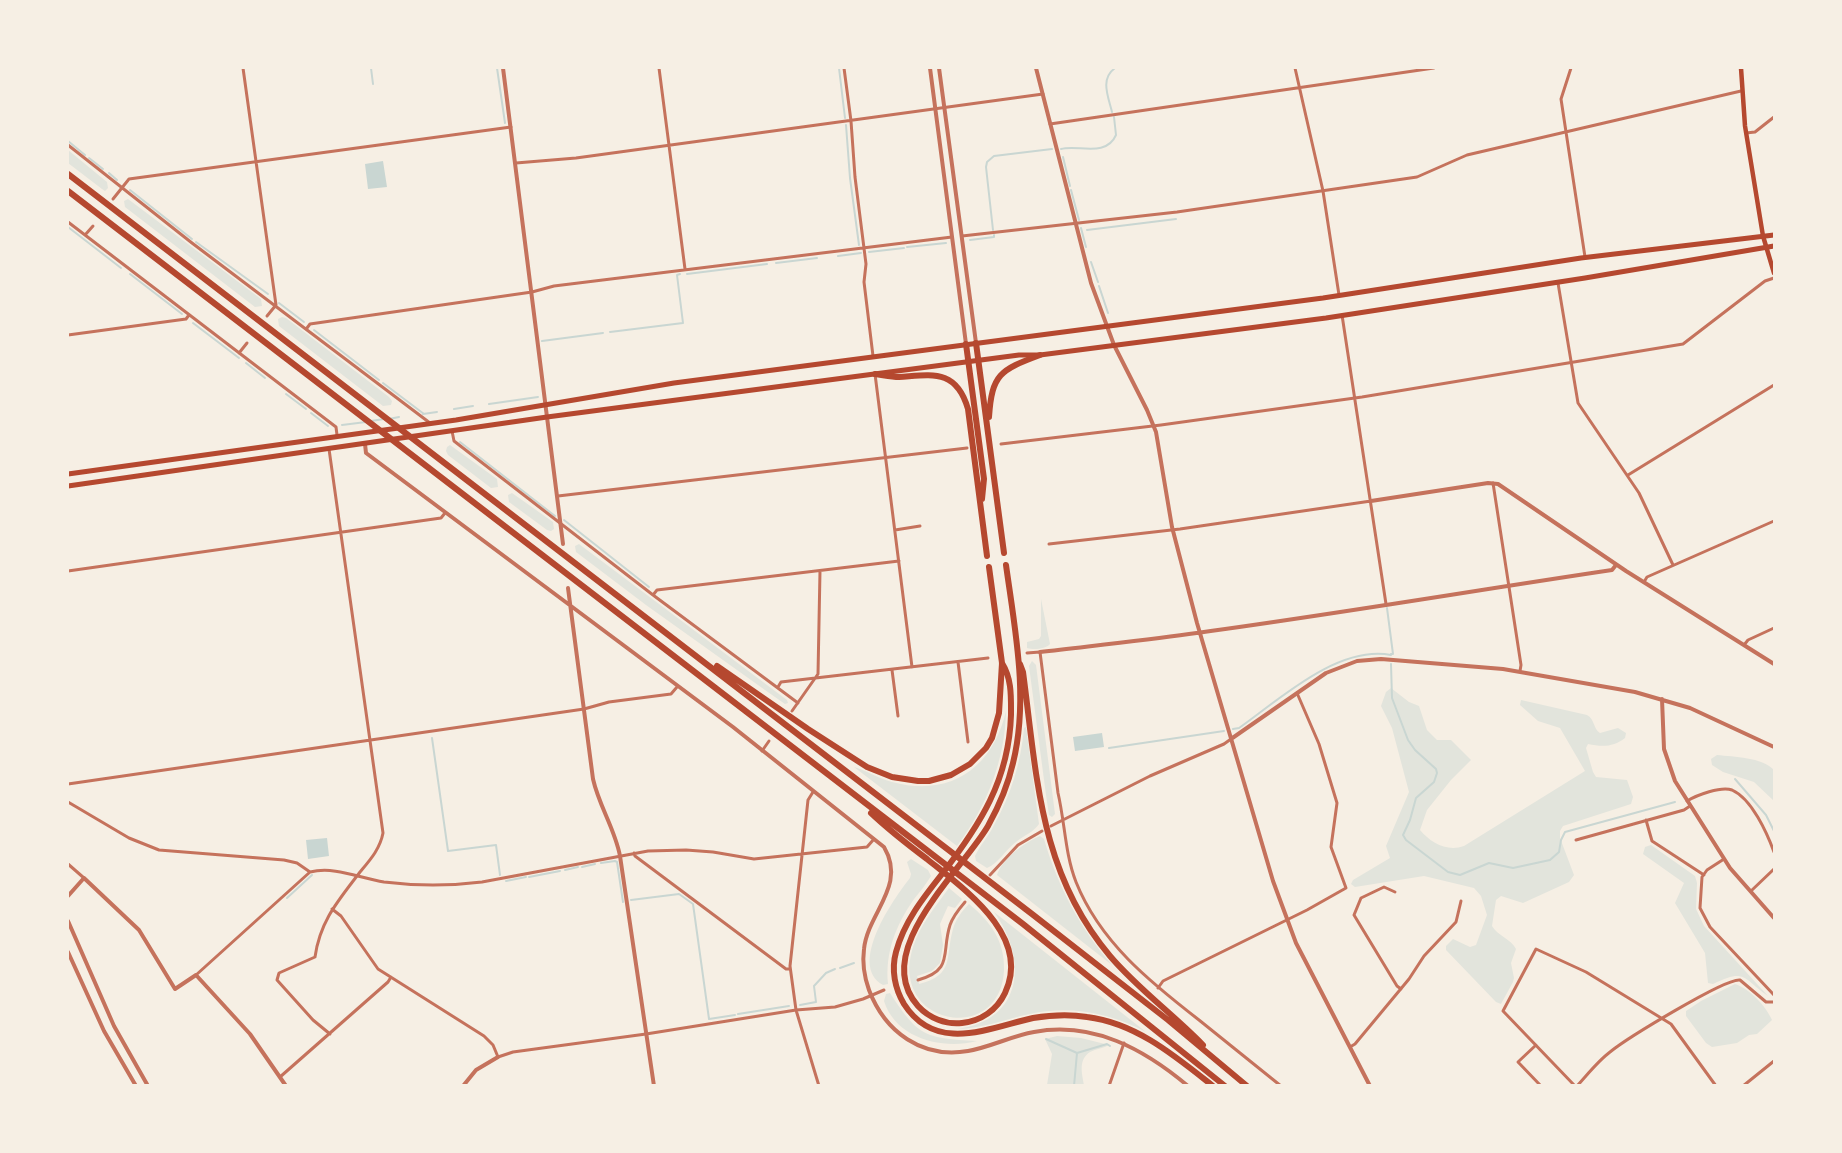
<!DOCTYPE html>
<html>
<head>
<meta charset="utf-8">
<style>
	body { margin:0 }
	#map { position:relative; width:1842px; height:1153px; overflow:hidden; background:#f6efe4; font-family:"Work Sans",sans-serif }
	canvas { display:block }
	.frame { position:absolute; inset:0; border:69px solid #f6efe4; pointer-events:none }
</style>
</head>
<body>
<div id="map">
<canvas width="1842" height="1153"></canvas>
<div class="frame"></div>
</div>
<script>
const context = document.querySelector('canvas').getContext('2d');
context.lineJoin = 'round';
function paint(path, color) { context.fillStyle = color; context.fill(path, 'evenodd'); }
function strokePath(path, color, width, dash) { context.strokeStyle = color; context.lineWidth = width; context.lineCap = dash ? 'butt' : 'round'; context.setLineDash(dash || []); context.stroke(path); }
const green = new Path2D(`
	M68,150L107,182L108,188L105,191L102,189L68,163Z
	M128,199L261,299L262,306L255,307L125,207L124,201Z
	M282,317L286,318L389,397L392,401L391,405L383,406L279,326L278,319Z
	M450,445L497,479L498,487L491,488L448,455L446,451L447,447Z
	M512,493L553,522L554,529L551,531L547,530L509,502L508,495Z
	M579,544L787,700L788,703L785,704L765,690L646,605L576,552L575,546Z
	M1041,599L1050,644C1046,649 1034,650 1027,648V642L1039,639L1041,636Z
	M1032,661L1036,665L1055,814L1052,817L1049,815L1046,795L1029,666Z
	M1391,688L1409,702L1419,706L1427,730L1437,740H1451L1471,760L1451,780L1427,810L1420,830C1431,843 1447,852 1464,846L1585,771L1560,728L1538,721L1520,705L1521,700L1587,715C1595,719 1593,729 1600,733L1618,728L1626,733L1625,738C1614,747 1602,747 1588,744L1586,748L1593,772L1596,777L1627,780L1633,797L1631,804L1563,826L1560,831V838L1574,875L1569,882L1523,903L1501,896L1496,900L1492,926C1498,936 1511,939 1516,949L1511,963L1514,978L1513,982L1501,1004L1496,1002L1446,950V946L1453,939L1470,947L1476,945L1487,915L1481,896L1474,888L1424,876L1355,887L1351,884L1353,880L1390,858L1386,846L1409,792L1392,728L1381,706L1386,692Z
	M1006,711C1005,760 987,806 957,846L854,767C866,770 879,779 892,782C951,798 993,767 1006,711Z
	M1026,727L1039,824C1034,832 1023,836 1016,842C1006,849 998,864 987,868L976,861L975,856C980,845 989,836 994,825C1011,795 1021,762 1024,728Z
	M1717,755C1734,757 1762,757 1774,770V801L1754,782L1723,772L1712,765L1711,759Z
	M1040,836L1044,839C1058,887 1080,928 1112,965L997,875C1002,859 1025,842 1040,836Z
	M1651,845L1695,876L1697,883L1696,909L1704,926L1768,996C1742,978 1746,968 1713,984L1708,983L1705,953L1675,903L1684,883L1643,854L1645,847Z
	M911,859L928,870L931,876C926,884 920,892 914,899C896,925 885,952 888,984L883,985C847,965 894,898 910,878L911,874L907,862Z
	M949,888L962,899L955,908L948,906L940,924L943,945L940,963L932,971L917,976L919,984C955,975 945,957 953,929C956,919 962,911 969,904C990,921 1005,941 1004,970C1001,1046 888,1026 913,947C920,925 935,907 949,888Z
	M994,912L1146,1032C1110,1013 1070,1005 1030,1014C1005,1019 982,1029 957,1029C1024,1020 1028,959 994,912Z
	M1735,984C1750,989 1766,1006 1772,1020L1757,1034L1749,1035L1737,1043L1712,1047L1706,1043L1686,1016V1011L1701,1001Z
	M890,993C919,1038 926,1038 977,1041C943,1050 896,1039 884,1001L886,994Z
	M1057,1036L1081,1038L1109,1045C1104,1048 1096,1049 1090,1052C1078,1060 1082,1073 1084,1085H1047L1052,1054L1045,1039Z`);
const water = new Path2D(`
	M383,161L387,187L368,189L365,164Z
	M1102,733L1104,747L1075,751L1073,737Z
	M327,838L329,856L308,859L306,840Z`);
const stream = new Path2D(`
	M371,68L373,84
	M497,68L505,123
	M839,68L845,118
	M1112,112C1108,96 1100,79 1115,68
	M846,125L850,178L859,245
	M68,141L85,155
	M1061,149C1077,144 1106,158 1116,135L1114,117
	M1063,157L1070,186
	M89,158L103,169
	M109,173L117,180
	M130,190L192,239
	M1071,190L1079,220
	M68,227L121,268
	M1081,228L1086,247
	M993,230L986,167L987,162L994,156L1052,149
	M1087,230L1176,219
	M970,240L994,237V235
	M196,242L268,294
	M907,247L946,243
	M869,252L904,248
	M838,256L861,253
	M1091,262L1098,282
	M776,263L817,258
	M130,274L182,314
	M687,274L767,264
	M1099,286L1108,313
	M279,303L304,322
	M193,323L239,358
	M314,330L379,380
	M610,332L683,323L677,275L680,274
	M542,341L603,333
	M246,363L265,378
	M383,383L424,414
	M286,394L306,409
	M489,404L538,397
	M454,409L473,406
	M311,413L328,426
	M423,414L437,412
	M389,419L399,417
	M371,421L384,419
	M342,425L366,422
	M460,442L555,516
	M564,520L649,587
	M1387,608L1393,654H1391
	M1391,664L1392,698L1408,740L1415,750L1436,769L1437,773L1434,782L1416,798L1410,820L1403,835L1406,840L1448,872L1460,875L1489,863L1513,868L1550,860L1559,852L1561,840L1565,832L1675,802
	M1233,729L1239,728C1280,699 1338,645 1391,655
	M432,738L448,851L496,845L500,875
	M1109,748L1224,731
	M1735,779L1766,815L1774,831
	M601,863L615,861L617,862L623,902
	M582,867L595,864
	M565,870L578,867
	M529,877L560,871
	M506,881L526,877
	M287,898L312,875
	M631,900L679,894L693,904L709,1019L735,1015
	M840,968L854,963
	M800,1005L816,1002L814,986L826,973L835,969
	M738,1014L789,1006
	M1046,1039L1077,1053L1107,1044L1110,1046
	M1074,1086L1077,1053`);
const minor = new Path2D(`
	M243,68L276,305L267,316
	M659,68L685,269
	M844,68L851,121L855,177L866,264L864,282L873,356
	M1295,68L1323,191L1339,295
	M1571,68L1561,99L1585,257
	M1050,124L1434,68
	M1746,133L1755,132L1774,117
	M68,145L192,243L430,423
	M516,163L576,158L1043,94
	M113,199L129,179L511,127
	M68,222L336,427L337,435
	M85,235L93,226
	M962,236L1177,212L1417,177L1467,155L1741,91
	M1558,283L1578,403L1639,493L1673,565
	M1342,315L1386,604
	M307,328L310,324L532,292L554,286L952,237
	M68,335L186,319L189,315
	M239,353L247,343
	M875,374L912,667
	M452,431L454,441L653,595L798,703
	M1001,444L1161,425L1362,397L1683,344L1765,281L1774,278
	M329,449L383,833C380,849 370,860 360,872C338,901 320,921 315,957L279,973L277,980L313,1020L330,1034
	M1628,475L1774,385
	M1493,483L1521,665L1520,671
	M558,496L967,448
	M895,530L920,526
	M1049,544L1180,529L1371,501
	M68,571L441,518L445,513
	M1644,582L1647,577L1774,521
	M653,595L657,590L899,561
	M1744,645L1748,640L1774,628
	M1027,653L1040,652L1058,793C1065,823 1065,854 1076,882C1100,942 1150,982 1199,1020C1226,1042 1254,1064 1281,1086
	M958,662L968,742
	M892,670L898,716
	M778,687L781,682L988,658
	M792,711L818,674L820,571
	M762,751L769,741
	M68,784L584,709L609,702L671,694L677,687
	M813,792L808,800L790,966L796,1010L819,1086
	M1687,801C1697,795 1721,786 1732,790C1752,799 1767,833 1774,852
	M68,802L129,838L159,850L284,860L297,863L310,872
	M1646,820L1652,841L1704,875
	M1051,826L1150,776L1224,744L1231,739
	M1576,840L1684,810L1690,806
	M634,853L635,856L786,969H790
	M1724,859L1707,870L1702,877L1700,908L1710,927L1774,995
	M68,864L84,878
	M990,875L1018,845L1042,831
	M1751,891L1774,869
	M1395,892L1384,887L1361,898L1354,915L1397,986L1401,989
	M332,909L341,916L378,969L484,1036L493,1045L498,1057L513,1052L646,1034L796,1010L835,1007L863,999L884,990
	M196,975L310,872C335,866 359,878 384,882C416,886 450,886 482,882L648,851L686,850L713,852L754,859L867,847L874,839
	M918,980C954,970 941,953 950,925C953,916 959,909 965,902
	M1158,988L1163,981L1307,910L1346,888L1331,847L1337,803L1319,744L1297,693
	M1536,1045L1518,1062L1541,1086
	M1350,1047L1355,1044L1409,979L1424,956L1456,922L1461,901
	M280,1077L388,982L391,977
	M1109,1086L1124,1043
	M1575,1086L1503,1011L1536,949L1586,972L1671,1024L1716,1086
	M1577,1086C1587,1075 1598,1061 1610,1052C1626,1039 1725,978 1740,980L1766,1002H1774
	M1743,1086L1774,1061`);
const tertiary = new Path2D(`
	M503,68L563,544
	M930,68L966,344
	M939,68L976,343
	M1036,68L1091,283L1114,345L1147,410L1156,432L1172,527L1197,623L1273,881L1296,943L1370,1086
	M365,444L366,453L733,727L884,847C907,886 868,912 864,949C862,964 864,976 869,990C885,1032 922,1059 968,1051C991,1047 1011,1036 1034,1032C1093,1021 1144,1049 1188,1086
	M1371,501L1488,483L1498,484L1626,571L1774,664
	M568,588L593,779C599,806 615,829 620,856L654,1086
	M1040,652C1090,646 1140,641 1189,634C1330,615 1471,591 1612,570L1616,565
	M1662,699L1664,749L1675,781L1730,868L1774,918
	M1231,739L1326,673L1357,661L1381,659L1503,669L1635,692L1690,708L1774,747
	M68,896L84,878L139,930L175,989L196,975L250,1034L286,1086
	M68,921L114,1026L148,1086
	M68,952L104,1031L136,1086
	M463,1086L476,1070L498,1057`);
const secondary = new Path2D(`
	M1741,68L1745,126L1763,236L1774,273`);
const primary = new Path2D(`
	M68,474L456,420L674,383L1323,298L1581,258L1774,235
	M68,486L547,417L1019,355H1040L1326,318L1585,278L1774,246`);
const motorway = new Path2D(`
	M68,174L1032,914L1168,1020L1247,1086
	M68,191L1023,924L1225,1086
	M976,343L1004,553
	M966,344L984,479L982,499
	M875,374C883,375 891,377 899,377C931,375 956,368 968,409L987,556
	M989,417C992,374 1000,370 1040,355
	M1002,663C1012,679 1011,697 1011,715C1009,780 980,825 942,874C923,898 904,922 896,952C891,970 895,989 904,1004C936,1054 989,1028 1033,1018C1051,1015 1069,1014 1087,1017C1136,1023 1175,1056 1213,1086
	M1020,664L1023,672C1037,776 1039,872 1110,956C1138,989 1173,1014 1203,1045
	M717,666L808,729L867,767L892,777L918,781H929L951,775L970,764L986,748L992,738L999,713L1002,663L989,567
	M871,813C889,830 907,844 927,859C964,889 1032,936 1005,993C997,1010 981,1021 962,1023C946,1025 929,1018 918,1006C869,951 962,871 988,826C999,806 1008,785 1013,763C1029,698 1015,630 1006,565`);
paint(green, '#e2e4dc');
paint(water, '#c9d6d2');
strokePath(stream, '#c9d6d2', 2);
strokePath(minor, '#c5725c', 3);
strokePath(tertiary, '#c5725c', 4);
strokePath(secondary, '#b5482f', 4.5);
strokePath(primary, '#b5482f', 5);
strokePath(motorway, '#b5482f', 6);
</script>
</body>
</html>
